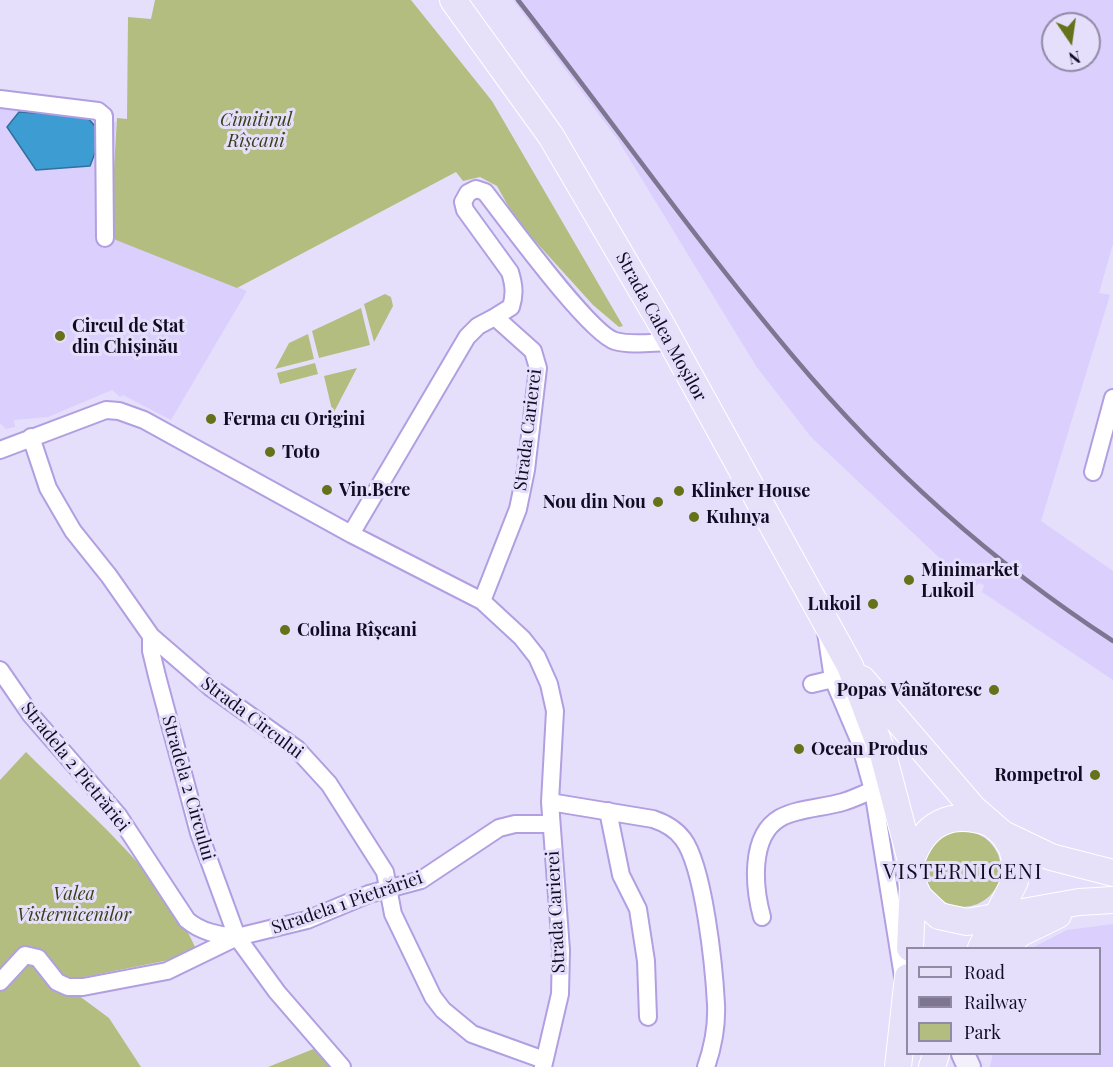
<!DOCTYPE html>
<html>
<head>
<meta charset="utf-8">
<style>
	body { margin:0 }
	#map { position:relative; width:1113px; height:1067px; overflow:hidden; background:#e6dffb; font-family:"Playfair Display",serif }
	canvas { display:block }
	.legend { position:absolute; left:906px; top:947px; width:195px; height:108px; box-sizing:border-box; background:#e6dffb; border:2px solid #928aa5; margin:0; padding:8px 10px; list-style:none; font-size:18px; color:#130b23 }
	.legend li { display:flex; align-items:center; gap:12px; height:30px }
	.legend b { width:30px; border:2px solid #928aa5 }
	.north { position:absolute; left:1041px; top:12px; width:60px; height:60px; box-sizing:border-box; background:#e6dffb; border:2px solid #928aa5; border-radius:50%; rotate:167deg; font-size:16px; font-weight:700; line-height:24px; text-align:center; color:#130b23 }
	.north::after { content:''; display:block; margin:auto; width:21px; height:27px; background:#66711a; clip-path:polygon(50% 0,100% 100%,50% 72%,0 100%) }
</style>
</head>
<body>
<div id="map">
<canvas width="1113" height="1067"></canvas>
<ul class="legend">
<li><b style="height:8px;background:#e6e0f9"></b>Road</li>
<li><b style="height:8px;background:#7e7690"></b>Railway</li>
<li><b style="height:16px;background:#b3bd80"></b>Park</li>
</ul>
<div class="north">N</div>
</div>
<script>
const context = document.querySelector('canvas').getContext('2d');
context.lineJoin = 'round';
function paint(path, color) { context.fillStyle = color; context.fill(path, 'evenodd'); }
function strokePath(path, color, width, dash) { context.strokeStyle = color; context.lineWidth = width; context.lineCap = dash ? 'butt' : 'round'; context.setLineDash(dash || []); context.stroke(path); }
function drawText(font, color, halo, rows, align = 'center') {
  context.font = font + ' "Playfair Display",serif'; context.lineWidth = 6; context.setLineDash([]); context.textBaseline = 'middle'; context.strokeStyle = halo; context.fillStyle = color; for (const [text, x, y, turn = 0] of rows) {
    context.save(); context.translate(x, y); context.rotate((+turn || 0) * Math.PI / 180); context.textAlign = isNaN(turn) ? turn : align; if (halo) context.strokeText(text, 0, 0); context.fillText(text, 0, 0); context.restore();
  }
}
const built = new Path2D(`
	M513,0H1113V244L1099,293L1110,295L1041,521L1113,571V680L982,592L984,585L979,583L971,592L960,585L963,580L811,437L756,366L618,140ZM1053,24H1089V60H1053Z
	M0,108L84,114L116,122L110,236L247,291L171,420L123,395L120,397L112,390L48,417L14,420L15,427L6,429L0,423Z
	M1113,924V1067H990L993,1054H1100V948H1032L1067,930Z`);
const green = new Path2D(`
	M155,0H411L492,101L623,326L619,327L593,305L516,220L497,186L480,177L463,181L456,172L237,288L116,240L110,236L117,118L127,119L128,17L151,19Z
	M385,294L391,297L393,306L374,342L364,304Z
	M361,308L370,345L319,358L312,331Z
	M308,334L314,359L275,369L289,343Z
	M315,363L318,374L280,384L277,373Z
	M357,368L333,414L324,376Z
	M26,752C84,810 162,872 196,949L184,957L74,979L78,995L109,1018L141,1067H0V780Z
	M925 869a38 38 0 1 1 76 0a38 38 0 1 1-76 0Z
	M316,1048L330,1067H268Z`);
const water = new Path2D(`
	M19,112L84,116C106,130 98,145 90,166L36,170L7,127Z`);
const street = new Path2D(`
	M0,99L98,111L104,116L105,238
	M495,317L511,307C515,294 514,285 510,272L465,210L463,202L468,193L476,189L485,192C507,220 589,333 615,341C632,346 654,342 671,342
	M31,437L48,488L73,531L109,576L151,636L210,687L297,749L329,784L385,872L393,914L433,997L443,1010L472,1034L544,1060
	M0,450L106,410L119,411L144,420L351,534L482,601L522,638L537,657L549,684L555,711L550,802L561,950L560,994L543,1067
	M1093,472L1113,398
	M351,534L467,337L478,326L495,317L533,351L538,368L526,470L518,509L482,601
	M826,632L833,679L859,740L873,790L905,989
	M151,636V651L157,676L199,833L237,937L277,992L342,1067
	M0,670L31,715L118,815L187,920C201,932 218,935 236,937
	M812,684L833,679
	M550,802L653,819C665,823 675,828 683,839C704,867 714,967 716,1004C717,1025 713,1047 706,1067
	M608,811L621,875L638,909L646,961L648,1017
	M762,917C754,888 749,836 780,818C798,808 823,808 843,802C853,799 863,794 873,790
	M0,982L25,955L38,958L57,982L68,987H83L167,971L237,937L307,920L369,894L421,880L499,828L515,824H550`);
const secondary = new Path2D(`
	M963,1054L969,1067`);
const primary = new Path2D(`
	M453,0L551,136L659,320L850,666L883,754L911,861L913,884L919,897L939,916L967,922L1079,902L1113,900
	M862,679L973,808L1003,834L1012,848L1016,865L1015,881L981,948
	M1003,834L1051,857L1113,873
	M911,861C924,823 951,810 989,823
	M910,948L913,884
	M1001,948L1021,933L1058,915
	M898,1067L908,977
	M932,1067L936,1054`);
const rail = new Path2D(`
	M518,0C610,118 696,241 792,355C884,465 993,563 1113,641`);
const markers = [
	[60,336,6,"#66711a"],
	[211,419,6,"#66711a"],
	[270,452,6,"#66711a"],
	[327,490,6,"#66711a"],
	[679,491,6,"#66711a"],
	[658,502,6,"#66711a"],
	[694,517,6,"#66711a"],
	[909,580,6,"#66711a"],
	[873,604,6,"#66711a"],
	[285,630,6,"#66711a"],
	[994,690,6,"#66711a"],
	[799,749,6,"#66711a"],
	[1095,775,6,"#66711a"]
];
const parkNames = [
	["Cimitirul",256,120],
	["Rîșcani",256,141],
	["Valea",74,894],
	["Visternicenilor",74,915]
];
const poiNames = [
	["Circul de Stat",72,326],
	["din Chișinău",72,347],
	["Ferma cu Origini",223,419],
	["Toto",282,452],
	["Vin.Bere",339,490],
	["Klinker House",691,491],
	["Nou din Nou",646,502,"right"],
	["Kuhnya",706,517],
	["Minimarket",921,570],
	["Lukoil",921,591],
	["Lukoil",861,604,"right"],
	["Colina Rîșcani",297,630],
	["Popas Vânătoresc",982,690,"right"],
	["Ocean Produs",811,749],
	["Rompetrol",1083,775,"right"]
];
const streetNames = [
	["Strada Calea Moșilor",661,327,61],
	["Strada Carierei",528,430,-83],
	["Strada Circului",252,718,37],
	["Stradela 2 Pietrăriei",75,767,51],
	["Stradela 2 Circului",188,788,74],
	["Stradela 1 Pietrăriei",347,903,-19],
	["Strada Carierei",556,912,-93]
];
const quarterNames = [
	["VISTERNICENI",963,872]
];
paint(built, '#dacffd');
paint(green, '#b3bd80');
paint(water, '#3d9dd2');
strokePath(water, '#30719e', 1.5);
strokePath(street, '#b19fe1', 20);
strokePath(secondary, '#b19fe1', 26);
strokePath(primary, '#fff', 28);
strokePath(street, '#fff', 16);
strokePath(secondary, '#f3f0fc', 22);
strokePath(primary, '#e6e0f9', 26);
strokePath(rail, '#7e7690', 4.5);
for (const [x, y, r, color] of markers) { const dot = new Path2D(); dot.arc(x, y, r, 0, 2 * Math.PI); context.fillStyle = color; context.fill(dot); strokePath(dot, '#e6dffb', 2); }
drawText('italic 18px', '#393f18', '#e6dffb', parkNames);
drawText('bold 18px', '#130b23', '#e6dffb', poiNames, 'left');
drawText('18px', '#130b23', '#e6dffb', streetNames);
context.letterSpacing = '1.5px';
drawText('21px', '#130b23', '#e6dffb', quarterNames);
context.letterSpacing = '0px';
</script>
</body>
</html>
